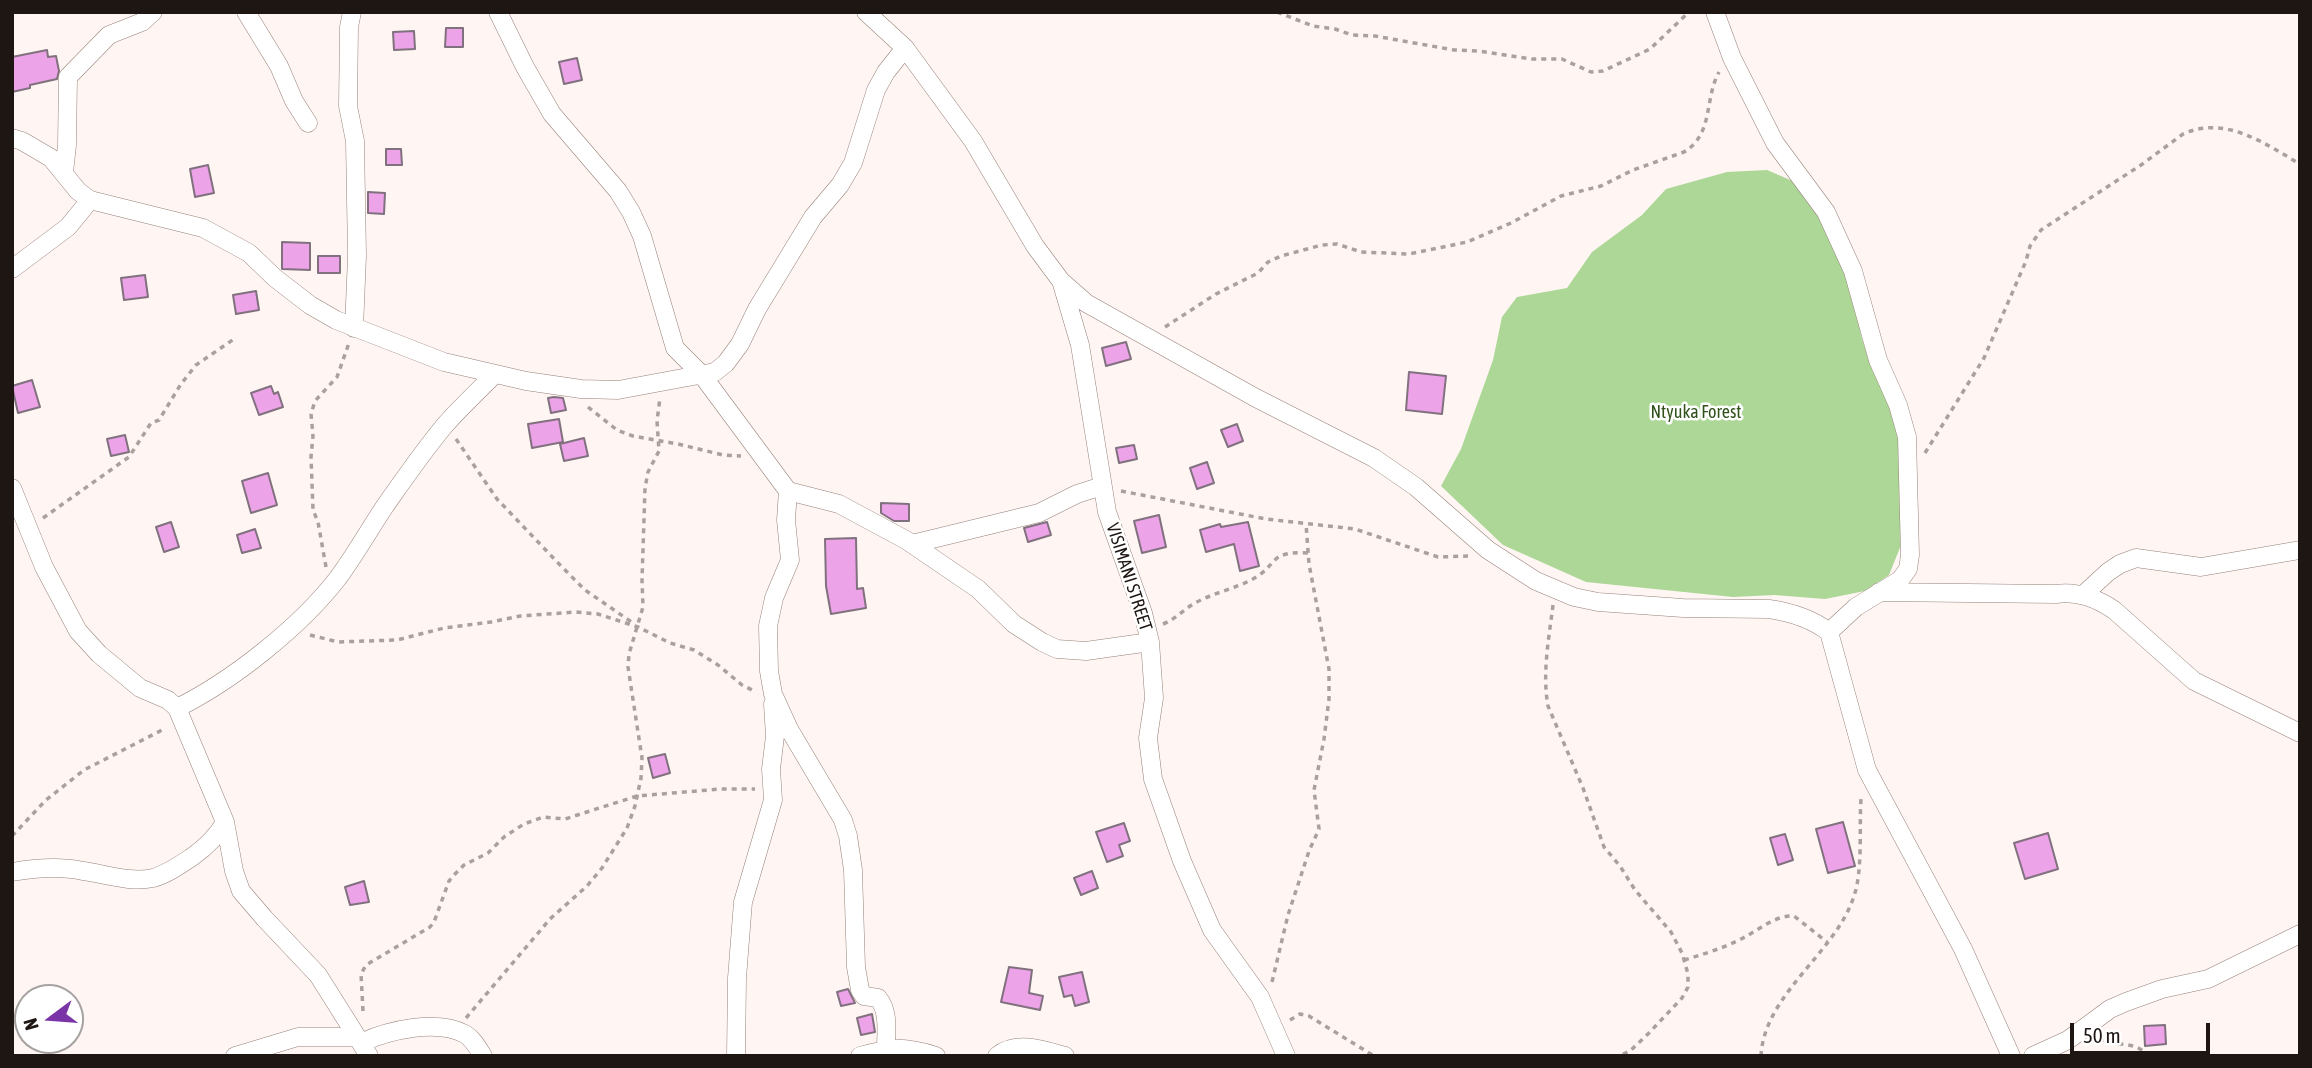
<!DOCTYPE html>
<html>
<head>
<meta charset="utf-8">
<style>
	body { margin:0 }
	#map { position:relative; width:2312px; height:1068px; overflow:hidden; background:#fff5f2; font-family:"Asap Condensed",sans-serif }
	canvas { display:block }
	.frame { position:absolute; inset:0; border:14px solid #1e1613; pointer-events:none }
	.north { position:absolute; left:14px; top:984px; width:70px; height:70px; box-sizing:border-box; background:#fff; border:2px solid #a5a2a1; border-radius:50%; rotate:254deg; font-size:19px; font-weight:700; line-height:28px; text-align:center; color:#1e1613 }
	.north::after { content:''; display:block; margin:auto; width:24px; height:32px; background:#7b34a7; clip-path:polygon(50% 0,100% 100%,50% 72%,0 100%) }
	.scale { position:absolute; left:2070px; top:1023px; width:140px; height:32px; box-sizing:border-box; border:4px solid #1e1613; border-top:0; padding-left:9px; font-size:21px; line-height:24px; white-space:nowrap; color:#1e1613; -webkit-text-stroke:5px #fff; paint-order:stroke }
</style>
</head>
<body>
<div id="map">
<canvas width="2312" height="1068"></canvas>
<div class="frame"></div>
<div class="north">N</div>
<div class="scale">50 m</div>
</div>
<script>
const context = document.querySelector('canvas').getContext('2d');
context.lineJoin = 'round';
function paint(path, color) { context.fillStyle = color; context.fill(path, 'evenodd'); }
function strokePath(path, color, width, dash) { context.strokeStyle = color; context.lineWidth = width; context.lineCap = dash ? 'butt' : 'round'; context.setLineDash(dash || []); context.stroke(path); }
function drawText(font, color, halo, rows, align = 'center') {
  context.font = font + ' "Asap Condensed",sans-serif'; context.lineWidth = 5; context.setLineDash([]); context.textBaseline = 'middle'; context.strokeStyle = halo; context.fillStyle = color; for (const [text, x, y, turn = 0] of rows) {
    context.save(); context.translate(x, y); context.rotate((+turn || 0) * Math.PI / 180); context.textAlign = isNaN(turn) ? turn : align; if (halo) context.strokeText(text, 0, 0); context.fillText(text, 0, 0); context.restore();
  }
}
const green = new Path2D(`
	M1767,170L1802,185L1823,215L1854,287L1861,336L1873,372L1892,401L1899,441L1903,540L1889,575L1865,591L1825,599L1774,595L1733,597L1586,582L1503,545L1441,486L1461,449L1493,360L1502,317L1517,297L1567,288L1592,252L1642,215L1666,189L1727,172Z`);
const building = new Path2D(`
	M446,28H463V47H445Z
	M414,31L415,49L394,50L393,32Z
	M47,50L48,57L56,56L59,71L57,79L30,85V88L12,92V57Z
	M577,58L582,80L564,84L559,62Z
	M386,149H401L402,165H386Z
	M208,165L214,193L195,197L190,169Z
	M368,192L385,193L384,214L368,213Z
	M282,242L310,243V270L282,269Z
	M318,256H340V273H318Z
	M145,275L148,297L124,300L121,278Z
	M256,291L259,310L236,314L233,295Z
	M1126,342L1131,359L1106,366L1102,348Z
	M1409,372L1446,376L1442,414L1406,410Z
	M32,380L40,407L18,413L12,386Z
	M271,386L274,394L278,392L283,407L259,415L251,393Z
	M554,397L563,398L566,410L551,413L548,398Z
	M559,419L563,442L532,448L528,424Z
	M1237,424L1243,441L1228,447L1221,430Z
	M125,435L129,452L111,456L107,439Z
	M584,438L588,456L564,461L560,444Z
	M1134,445L1137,459L1119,463L1116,448Z
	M1207,462L1214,483L1197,489L1190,468Z
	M268,473L277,505L251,513L242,481Z
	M881,503L909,504V521H894L881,513Z
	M1159,515L1166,547L1142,553L1134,521Z
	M171,522L179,547L164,552L156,527Z
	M1047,522L1051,535L1028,542L1024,528Z
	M1248,522L1259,566L1240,571L1234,544L1206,552L1200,530L1220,524L1221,527Z
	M255,529L261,548L242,553L237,535Z
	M856,538L857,589L863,588L866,608L831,614L826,586L825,539Z
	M665,754L670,773L653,778L648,758Z
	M1843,822L1855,866L1828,873L1816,829Z
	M1124,823L1130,841L1119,845L1123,856L1107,862L1096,832Z
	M2048,833L2058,869L2025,879L2014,843Z
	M1785,834L1793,860L1778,865L1770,838Z
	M1092,871L1098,888L1081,895L1074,878Z
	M364,881L369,902L350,905L345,887Z
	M1009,967L1032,970L1029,993L1043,996L1040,1010L1001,1002Z
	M1082,972L1089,1002L1075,1006L1072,995L1064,997L1059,977Z
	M848,989L855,1003L841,1006L837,992Z
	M872,1014L875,1032L861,1035L857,1018Z
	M2165,1025L2166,1044L2145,1046L2144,1026Z`);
const path = new Path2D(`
	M1277,12L1313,26L1335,29L1352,35L1375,36L1454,50L1479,51L1532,59H1562L1591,72L1603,71L1650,49L1689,12
	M1165,327L1216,294L1258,273L1268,262L1281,256L1322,245L1337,244L1361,252L1409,254L1467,242L1511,223L1561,196L1601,186L1633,170L1684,152C1714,134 1704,99 1719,72
	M588,407L617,430L633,436L678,444L723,455L741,456
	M456,439L497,499L561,566L585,590L633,623
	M1925,453L1984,358L2026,261L2030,246L2041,230L2141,165L2183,134C2225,115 2264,143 2300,164
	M1121,491L1266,519L1355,529L1438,557L1468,556
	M43,518L129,457L151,423L159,420L181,384L196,365L234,339
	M326,567L318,522L313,510L311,457L313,436L311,414L315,401L337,377L349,343
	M1553,605C1549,638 1542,673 1548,706L1583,788L1604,847L1620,866L1635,890L1671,932L1682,953L1688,974V987L1682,998L1648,1034L1630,1051L1619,1056
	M1163,624C1176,619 1184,609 1195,603C1213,593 1234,589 1251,580C1280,565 1266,551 1308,553
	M310,635L338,642L397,640L444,628L491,622L520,616L576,612L598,614L638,627L670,643L694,650L718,665L742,685L754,691
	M12,836L46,800L84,770L166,728
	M1684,960C1704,954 1724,948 1743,938C1759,930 1775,915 1794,916L1827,942
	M1272,982L1288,915L1309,851L1319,829L1314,790L1324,739L1329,699V669L1309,564L1306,524
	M363,1011L361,974L366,965L430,927L434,922L449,881L455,874L464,865L488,853L504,837L524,824L543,817L565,819L637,796L721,789H755
	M466,1018L550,919L587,886L602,868L627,828L635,806L641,778L642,758L628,667L629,654L643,607L642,580L645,488L648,472L659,451L657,421L660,398
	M1290,1020L1300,1014L1309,1016L1374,1056
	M2099,1039C2115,1047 2136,1040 2148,1056
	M1761,1056C1764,994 1836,953 1854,896C1863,870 1859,827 1861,799`);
const minor = new Path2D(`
	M246,12L279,66L294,101L308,123
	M352,12L349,27L348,106L355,141L357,256L354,328
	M498,12L525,67L552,114L618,191L631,212L642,236L675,348L702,375L788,491L839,504L906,540L978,589L1014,624L1042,642L1057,649L1086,651L1150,642
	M866,12L905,48L973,141L1035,246L1061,281L1086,303L1256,398L1374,458L1416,487L1488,550L1536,581L1574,597L1598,602L1683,608L1769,609C1790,612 1812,619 1829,632L1867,770L1963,949L2011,1056
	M1715,12L1732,58L1775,143L1826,212L1853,271L1878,360L1898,405L1907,437L1910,555L1908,569L1900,580L1856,607L1829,632
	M12,138L22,141L51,158L78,191L90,200L203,228L249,253L275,278L310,305L336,320L444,362L526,381L581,389L618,390L715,372L726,363L740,344L757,309L813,217L840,185L853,163L876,90L886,72L905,48
	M64,172L67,145L68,77L109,35L142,22L153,12
	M12,269L68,227L90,200
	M1062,284L1080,345L1107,512L1143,613L1150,642L1154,698L1148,738L1153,779L1182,861L1212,930L1260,997L1286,1056
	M12,488L44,567L78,631L99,654L140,688L168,700L177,708L225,822L234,871L241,891L265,919L318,975L369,1056
	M788,491L786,520L790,560L774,598L768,626L769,671L773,694L789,729L843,820L848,836L853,870L856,967L860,990L864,996L878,998C891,1013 885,1038 886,1056
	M912,544L1039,513L1077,494L1102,486
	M1879,592L2056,594C2078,591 2096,598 2114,610L2194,681L2300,733
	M2083,595L2108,572L2120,564L2136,558L2201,567L2300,550
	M177,708C232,681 300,627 338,578C355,555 369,530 385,506C404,479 424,450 445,425C461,407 478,391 494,375
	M12,872C35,868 60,866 83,871C106,874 130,883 153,878C167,874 180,865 192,857C206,847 217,837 225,822
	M361,1043C388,1030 437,1019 465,1034C473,1039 478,1048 483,1056
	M235,1056L298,1037H356
	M736,1056L737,978L743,902L773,800L771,769L775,736L773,704
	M860,1056C891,1047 904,1046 936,1056
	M997,1056C1016,1040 1044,1050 1065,1056
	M2033,1056L2068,1040L2110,1009L2126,1002L2162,989L2208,979L2300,934`);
const parkNames = [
	["Ntyuka Forest",1696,412]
];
const streetNames = [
	["VISIMANI STREET",1129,577,72]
];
paint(green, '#add797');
paint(building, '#eda3e8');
strokePath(building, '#81717f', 2);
strokePath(minor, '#968179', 19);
strokePath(path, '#aaa19e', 3.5, [5, 5]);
strokePath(minor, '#fff', 18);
drawText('18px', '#30521a', '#fff', parkNames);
drawText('18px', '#1e1613', '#fff', streetNames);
</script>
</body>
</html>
